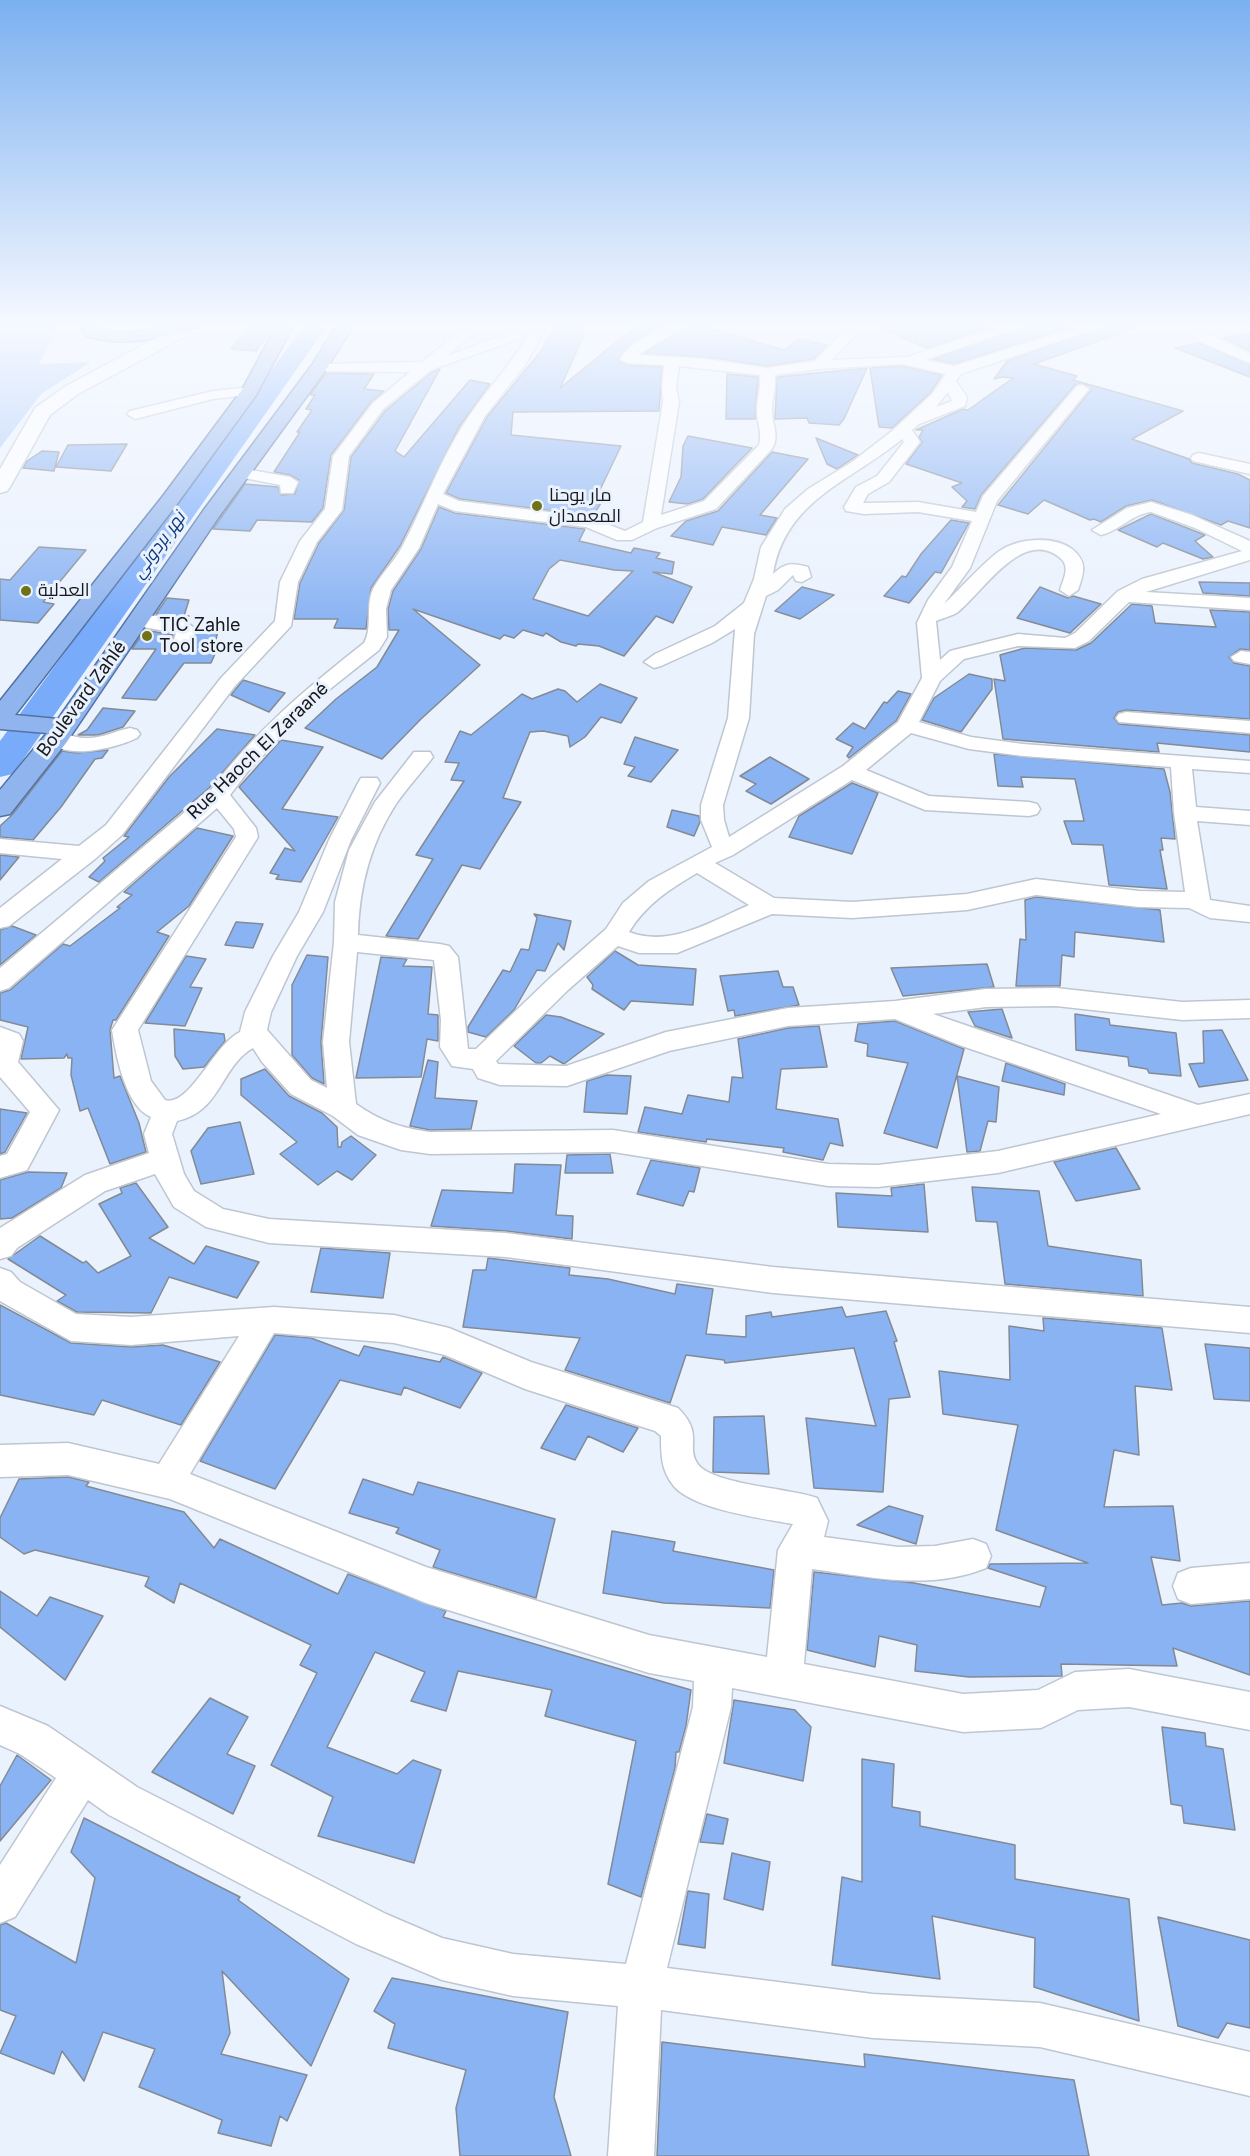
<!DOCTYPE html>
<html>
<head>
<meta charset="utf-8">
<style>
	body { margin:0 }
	canvas { display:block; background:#eaf2fe }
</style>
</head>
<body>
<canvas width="1250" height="2156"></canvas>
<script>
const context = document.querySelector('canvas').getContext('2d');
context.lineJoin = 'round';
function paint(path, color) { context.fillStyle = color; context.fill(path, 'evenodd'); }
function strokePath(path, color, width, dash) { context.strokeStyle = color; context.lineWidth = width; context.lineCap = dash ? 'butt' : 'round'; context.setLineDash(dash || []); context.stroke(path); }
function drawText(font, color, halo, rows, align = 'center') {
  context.font = font + ' Inter,Cairo,sans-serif'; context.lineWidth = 6; context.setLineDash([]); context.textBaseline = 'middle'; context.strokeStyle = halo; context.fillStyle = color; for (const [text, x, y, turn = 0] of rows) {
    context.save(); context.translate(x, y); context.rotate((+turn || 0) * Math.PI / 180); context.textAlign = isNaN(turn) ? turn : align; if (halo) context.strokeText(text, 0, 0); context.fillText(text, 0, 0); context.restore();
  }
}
const green = new Path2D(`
	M0,323H60L39,364L91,362L41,394L0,448Z`);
const river = new Path2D(`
	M306,323H329L13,774L0,777V741Z`);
const building = new Path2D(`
	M557,323H586L581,332L585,333L560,388L621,338L644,323L654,326L657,323H671L641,337L618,359L627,365L662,367L659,411L513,412L511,435L621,446L599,492L607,493L593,516L460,499L446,493L487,417L541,351Z
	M692,323L784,350L799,339L827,345L814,359L767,366L706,357L644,353Z
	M868,323H1001L927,348Z
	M1033,323H1081L954,364L933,359Z
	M1114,323H1139L1140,326L1034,364L1077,376L1073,380L1183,411L1132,439L1189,459L1192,463L1238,474L1250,480V528L1228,521L1221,525L1152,500L1126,506L1101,522L1094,519L1090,520L1044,500L1028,514L998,505L1091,390L1083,383L1075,385L981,495L975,509L962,507L967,501L952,487L962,483L906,464L922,442L919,437L923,430H916L963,409L968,410L1013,378L1002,377L994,379L1007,361Z
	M250,324H275L256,351L231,349Z
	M1250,333V351L1223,338Z
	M1199,343L1250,365V377L1175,348Z
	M902,366L942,375L930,393L892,428L879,427L870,368Z
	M867,368L844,419L839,425L809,423L807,418L775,419L777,377Z
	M440,369L395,451L404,457L470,380L490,384L459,427L400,546L371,588L366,629L334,628L338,619H294L300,583L319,543L344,510L351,457L385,411L432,372Z
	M326,373L374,374L364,389L384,391L371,402L331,455L323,508L312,522L257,520L250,531L213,529L245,484L278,487L281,495L295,494L299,480L290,475L274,472L300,432H297L312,410L306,409L315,395H310Z
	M727,374L758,377L755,419H726Z
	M688,436L752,448L703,499L688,504L669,502L681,477L683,446Z
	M816,438L858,455L837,469L827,464Z
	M127,444L111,471L56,467L68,445Z
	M42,451L59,452L54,471L23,468L27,461Z
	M772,452L808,459L760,515L777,518L766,535L722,527L713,545L671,536L686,521L718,511Z
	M439,507L455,513L585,529L579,541L631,553L634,548L660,553L656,558L674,562L672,574L653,572L692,587L673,623L656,616L624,656L599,646L578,644L576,646L561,642L546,633L543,636L523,630L514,638L504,635L500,639L413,609L480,665L421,719L382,759L305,728L336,699L377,667L399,630H389L388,609L393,591L421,549ZM560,560L614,570L633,571L588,616L533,599L549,569Z
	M1151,514L1205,535L1195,541L1213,557L1203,559L1163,543L1157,547L1118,530Z
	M951,520L969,523L941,573L935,572L909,603L884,596L902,576L906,577L921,554Z
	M39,547L86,550L43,602L54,604L38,623L0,620V579L10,580Z
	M1199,582L1250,583V596L1203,593Z
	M802,587L834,595L800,619L775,611Z
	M1040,587L1068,598L1073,596L1101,604L1070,633L1017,618Z
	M167,598L189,600L184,616H189L186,620L156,614Z
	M1132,604L1152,606L1155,623L1216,627L1210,610L1250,612V650L1240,649L1229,657L1234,663L1250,666V719L1126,710L1118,712L1114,718L1119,724L1250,735V752L1157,743L1159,752L1003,739L994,679L1005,681L1000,655L1025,648L1076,650L1091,643Z
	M219,626L215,644L219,645L211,663H184L156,700L122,698L156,649H132L145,630L173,635L171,642L174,648L190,649L197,628Z
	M969,674L992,679V689L961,732L922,720L934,698Z
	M243,680L285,693L269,712L231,695Z
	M600,684L637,698L621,723L601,717L585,737L570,747L568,736L543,731L530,732L503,798L521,802L480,869L462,865L418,939L386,936L433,859L416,855L464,781L451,780L459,763L445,762L460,731L471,735L522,694L532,699L558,689L565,691L577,702Z
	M898,691L911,694L896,721L849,758L847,756L853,747L836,739L853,723L865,729L884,702L887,703Z
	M103,708L135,711L123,727L98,735H78L87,730Z
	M217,729L255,735L209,788L99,882L89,877L105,861L103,858L129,837L124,836L169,777Z
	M635,737L678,750L651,782L628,776L635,767L624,764Z
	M281,740L323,747L282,809L338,817L301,882L276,879L279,875L270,873L285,848L295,851L239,787Z
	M108,750L102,758L95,759L61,807L33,840L0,837V826L12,815L62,751L77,753Z
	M994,754L1164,769L1170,792L1175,839L1161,838L1163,850H1160L1167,889L1109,885L1103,845L1072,844L1064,821H1084L1075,779L1021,777L1023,787L998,786Z
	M770,757L809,779L771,804L746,791L756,784L740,776Z
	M852,783L878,793L852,854L789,837L799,816Z
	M672,810L699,816L700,822L694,836L667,827Z
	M197,828L233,836L189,906L157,932L169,936L116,1020H113L110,1030L114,1078L120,1076L139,1123L146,1152L110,1164L88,1108L80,1111L71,1075L72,1058H68L67,1054L64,1058L21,1059L28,1027L0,1020V993L10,990L63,944L70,946L120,908L117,907L132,895L124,892Z
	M0,855L19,857L0,880Z
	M1036,897L1160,910L1164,942L1075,932L1074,957L1062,955L1060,986H1016L1020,939L1026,940L1025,900Z
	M534,914L571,921L564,950L558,943L545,971L537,970L514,1010L486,1037L468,1032V1027L503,970L510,972L521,949L529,950L537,918Z
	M236,922L263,924L253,948L225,945Z
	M12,926L36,935L0,965V930Z
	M615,951L638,965L696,969L693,1005L631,1001L624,1010L592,989L593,985L587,977Z
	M307,955L328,957L321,1042L324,1084L312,1078L292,1055V985Z
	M186,956L206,959L190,987L202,988L185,1026L145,1023Z
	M381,957L407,959L403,966L432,967L428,1014L438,1015V1041L427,1039L421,1077L356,1078Z
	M987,964L994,987L903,996L891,968Z
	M778,971L783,987H793L799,1005L735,1016L734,1010L728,1011L720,976Z
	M1002,1009L1012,1038L975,1026L968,1012Z
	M1075,1014L1109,1019L1110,1025L1176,1033L1181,1076L1149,1073L1147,1069L1129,1066L1128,1057L1076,1050Z
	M546,1015L561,1017L604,1034L564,1064L550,1056L541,1063H536L514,1046Z
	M895,1021L964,1049L937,1148L884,1133L908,1063L867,1056L868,1044L855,1041L858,1024Z
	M819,1026L827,1067L781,1069L776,1109L838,1119L843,1146L830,1143L823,1160L783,1152L784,1148L707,1139L706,1142L638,1132L645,1107L682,1114L688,1095L729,1102L732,1077L743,1078L738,1039L788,1028Z
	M174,1029L224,1034L225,1041L204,1067L183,1069L175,1056Z
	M1222,1030L1248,1080L1199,1087L1189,1064L1204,1063L1203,1031Z
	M428,1060L438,1062L435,1098L477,1101L471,1129L430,1130L410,1126Z
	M1006,1063L1065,1084L1064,1095L1002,1081Z
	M265,1069L289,1096L322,1113L337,1127L338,1147H341L342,1142L351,1136L376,1155L352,1180L337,1171L318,1185L280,1154L297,1142L241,1095V1079Z
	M607,1075L631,1076L627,1114L584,1112L587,1081Z
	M957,1076L999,1087L996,1122L988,1121L980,1151L967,1152Z
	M0,1109L27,1113L5,1152L0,1154Z
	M240,1122L254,1174L201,1184L191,1151L208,1128Z
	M1116,1148L1140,1189L1076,1201L1054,1162Z
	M610,1154L613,1173H565L567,1155Z
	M651,1160L700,1168L694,1192L689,1191L683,1206L637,1194Z
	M515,1164L561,1165L556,1215L573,1216L572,1239L506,1231L431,1226L442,1190L513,1193Z
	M28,1172L67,1173L61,1188L12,1218L0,1219V1180Z
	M136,1183L168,1227L149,1238L194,1264L206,1246L259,1262L237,1298L169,1277L151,1313L77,1312L57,1301L66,1295L8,1259L40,1236L83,1263L86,1261L98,1273L131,1256L99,1204L122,1193L120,1188Z
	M924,1184L928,1232L838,1227L836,1193L892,1196L891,1188Z
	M972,1187L1039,1191L1048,1246L1141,1260L1143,1296L1005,1284L997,1222L976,1221Z
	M321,1248L390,1253L383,1298L311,1292Z
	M488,1258L570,1268L569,1275L608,1279L675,1294L677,1284L713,1289L706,1334L746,1337V1316L771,1312L772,1317L842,1307L846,1317L886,1311L897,1341L894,1342L910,1397L889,1399L883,1492L814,1488L806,1418L876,1426L854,1348L725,1363L724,1360L686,1355L670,1403L565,1370L580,1338L463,1327L473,1270H486Z
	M0,1305L71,1343L131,1347L163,1345L220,1362L181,1425L102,1400L94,1415L0,1395Z
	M1043,1318L1162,1328L1172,1390L1135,1386L1139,1455L1114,1450L1104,1507L1173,1506L1180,1561L1151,1557L1162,1605L1182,1603L1191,1606L1250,1601V1675L1173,1648L1177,1666L1061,1664L1062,1676L969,1677L915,1671L917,1645L879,1636L875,1667L807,1650L814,1572L914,1583L1040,1607L1046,1587L988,1568L990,1564L1088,1563L996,1530L1018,1425L943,1414L939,1371L1010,1380L1009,1326L1044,1331Z
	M275,1335L311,1338L359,1356L364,1346L440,1362L443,1357L482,1373L460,1408L404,1387L401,1395L340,1380L275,1489L200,1461Z
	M1205,1344L1250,1348V1401L1214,1399Z
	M566,1405L638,1428L623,1452L588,1436L575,1460L541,1448Z
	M764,1416L769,1474L713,1472L714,1417Z
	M68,1477L89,1482L86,1486L184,1512L214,1548L220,1539L338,1594L348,1574L446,1611L443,1617L691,1690L686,1726L679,1752H676L675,1768L641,1897L608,1884L636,1741L545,1716L552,1690L458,1671L446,1711L411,1701L425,1672L375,1652L327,1747L397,1774L413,1760L441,1770L414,1863L318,1836L333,1797L271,1765L317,1673L300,1665L311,1645L180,1583L174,1603L145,1586L149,1577L35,1550L24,1554L0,1537V1518L19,1479Z
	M363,1479L413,1495L418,1482L555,1519L536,1598L433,1567L440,1550L396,1533L399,1528L349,1513Z
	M889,1506L923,1516L916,1544L857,1525Z
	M612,1531L675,1542L673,1551L774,1570L770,1608L664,1603L603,1593Z
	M0,1591L37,1616L50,1597L103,1616L65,1680L0,1627Z
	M210,1698L248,1717L227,1754L255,1766L233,1814L152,1772Z
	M734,1700L795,1710L811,1727L803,1781L724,1763Z
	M1162,1727L1205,1733L1206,1746L1223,1749L1235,1830L1184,1823L1182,1806L1171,1804Z
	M17,1755L51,1780L0,1841V1786Z
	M862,1759L894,1764L892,1807L920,1812V1826L1015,1845V1879L1129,1899L1139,2021L1034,1987L1035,1938L932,1916L940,1979L832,1965L842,1877L862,1882Z
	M707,1814L728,1819L723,1844L700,1842Z
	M84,1818L240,1897L238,1900L349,1979L311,2066L222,1971L230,2033L221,2054L307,2075L287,2121L280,2116L271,2146L218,2133L222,2120L139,2087L155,2049L103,2032L84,2081L62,2051L54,2074L0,2053L16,2016L0,2010V1925L6,1923L76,1963L95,1878L71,1852Z
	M732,1853L770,1862L763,1910L724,1899Z
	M688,1891L709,1894L705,1948L678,1944Z
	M1158,1917L1250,1940V2028L1227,2023L1218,2038L1178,2026Z
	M392,1978L568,2012L554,2097L571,2156H460L456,2108L466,2070L388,2048L395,2024L374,2011Z
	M662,2042L865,2067L864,2054L1074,2080L1089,2156H657Z`);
const minor = new Path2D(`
	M535,323H549L525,365L485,416L443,494L459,501L589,517L625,531L643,522L663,402L662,387L664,365L627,363L620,359C634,339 666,323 690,323L637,355L706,359L767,368L815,361L848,327L845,323H859L862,328L860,331L832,360L907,357L1009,323H1031L925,360L954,366L1090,323H1112L961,374L956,381L967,397L965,406L919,424L912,430L920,442L889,482L868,494L863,503L918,502L976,512L983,496L1077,386L1082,385L1089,389L997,501L970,568L944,604C962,587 979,567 998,552C1016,538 1053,535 1072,549C1088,562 1084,573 1078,590L1069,596L1060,590C1064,577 1071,566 1059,557C1022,528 983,592 958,612C952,616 943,618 936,621L940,660L950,651L1018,634L1065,638L1075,633L1118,591L1142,579L1242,551L1195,528L1151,512C1132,514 1119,531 1101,535L1092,530L1127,508L1151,502L1192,515L1250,541V560L1146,592L1250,598V610L1129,602L1089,641L1075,648L1018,646L964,659L940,681L919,722L971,737L1023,744L1250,761V773L1192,769L1196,807L1250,811V825L1197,821L1210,900L1250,906V922L1210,918L1189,908L1139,907L1036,895L967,910L940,912L852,918L772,914L677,953H639L618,946L568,990L496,1061L498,1064L566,1066L666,1032L788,1008L895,1001L986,989L1056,988L1182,1002L1250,1000V1018L1182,1020L1056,1006L986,1007L933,1014L1198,1105L1250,1094V1114L998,1173L878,1187L828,1186L613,1152L430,1154L401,1150L358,1135L333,1116L291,1094L262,1062L253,1048C220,1067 222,1111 177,1121L172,1134L184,1174L194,1191L223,1209L269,1219L506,1233L773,1267L1250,1307V1333L773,1293L506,1257L269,1243L206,1227L174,1207L155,1174L105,1191L17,1248L11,1256L0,1259V1228L85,1175L149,1153L144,1134L151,1117C125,1106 116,1055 112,1030L236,837L234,829L217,808L9,988L0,991V968L211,790C254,732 308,687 364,643C373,627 365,606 373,589C381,574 394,562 402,547C426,502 442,454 472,412C491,385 512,363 529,334H522L521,338L431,370L383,409L349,456L342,510L317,542L298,582L291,626L235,686L122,835L95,859L9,926L0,928V908L62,859L0,853V839L79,846L106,825L221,678L275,621L280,582L300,541L325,509L333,456L373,403L410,372L319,371L312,367L314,364L422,362L466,326H534ZM474,333L507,334L447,356ZM902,364L946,374L932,394L892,431L852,462L808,489L785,509L761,547L754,579L744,603L715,626L655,654L644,662L654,668L661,666L712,643L735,629L728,718L701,805V820L712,847L649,881L623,903L606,929L550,978L476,1049H468L458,957L449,946L440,944L358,935C359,888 370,844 396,804C407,788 421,773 433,757L430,752H414L375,802L349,850L335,902L334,942L323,1042L327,1088L311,1080L267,1030L271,1012L297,956L323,912L351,840L380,783L377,778H361L358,783L329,840L299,912L273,956L245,1012L240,1032C215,1043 189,1108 165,1100L151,1081L138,1030L258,837L256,828L230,795L249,770L315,701L379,650L387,637L386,609L391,590L419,548L438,504L455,511L586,527L617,540H632L657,528L716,509L772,449C780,435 772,425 772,410C772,398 776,390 775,375L819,369ZM679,366L760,375C761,389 757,398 757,410C756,422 763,432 759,445L704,501L661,515L679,402L676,387ZM948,392L952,401L936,407ZM902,439L904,442L877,476L856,487L844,507L846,511L864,514L918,512L972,521L952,567L928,600L917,623L922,678L898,722L843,766L729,837L724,820L723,805L749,718L754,634L766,596L778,590L793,575L796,581L802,582L811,577L808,567C792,563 786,562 773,574C785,500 850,482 902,439ZM911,733L969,749L1023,756L1171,767L1174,813L1185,892L1139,891L1036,879L967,894L940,896L852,902L774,898L715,863L733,855L852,780L925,810L1029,816L1037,814L1040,809L1037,804L1029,802L929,796L866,770ZM697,873L749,905C712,921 670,948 629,932C646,904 670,889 697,873ZM357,952L434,960L441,1020L440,1047L452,1066L473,1069L478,1078L500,1085L567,1086L669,1051L788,1026L895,1019L959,1045L1161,1114L998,1151L878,1165L828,1164L613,1130L430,1132C401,1128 380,1121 356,1104L349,1042Z
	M1205,323H1229L1209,334L1250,354V363L1201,342L1194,334Z
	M250,387L257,391L255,394L213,399L135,419L127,414L130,411L213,391Z
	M1199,453L1250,464V474L1193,461L1191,458L1193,455Z
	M240,468L290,477L298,482L293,493H281L280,485L234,476L232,473L234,470Z
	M139,615C155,616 185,616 196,630L190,647H176L173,643L176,633L132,625L130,621L132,617Z
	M1241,651L1250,652V664L1234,661L1231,657Z
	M1126,712L1250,721V733L1119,722L1116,718L1119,714Z
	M130,728L137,730L140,734L137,738C116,748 63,762 46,738L50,734C63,730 74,739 88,738C103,738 115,731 130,728Z
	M0,1027L19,1034L23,1041L18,1062L59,1110L27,1170L0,1178V1156L7,1154L30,1112L0,1077Z
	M0,1268L11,1272L20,1282L76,1314L131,1317L274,1307L394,1315L449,1328L531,1362L678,1408C704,1434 686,1445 697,1463C711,1485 791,1488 817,1498L828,1521L824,1537L898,1547L935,1546L973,1539L986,1544L991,1556L986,1568C929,1591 870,1577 812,1569L804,1664L963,1694L1038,1690L1075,1672L1129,1669L1250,1692V1730L1129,1707L1078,1710L1041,1728L963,1732L732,1688L731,1707L667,1968L873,1994L1040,2003L1250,2052V2096L1040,2047L873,2038L661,2010L654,2156H608L618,2006L513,1996L442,1980L356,1944L109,1815L88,1800L15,1917L0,1923V1865L56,1778L20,1754L0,1745V1706L48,1726L137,1787L386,1914L442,1938L513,1954L626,1964L693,1707L694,1681L649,1673L426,1603L170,1499L68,1475L0,1477V1445L68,1443L159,1464L239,1336L131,1345L71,1341L0,1301ZM274,1333L394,1343L445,1355L525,1389L655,1431L661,1436C661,1454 661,1470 673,1485C691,1509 764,1519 793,1524L778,1550L767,1657L649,1635L426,1567L190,1474Z
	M1250,1563V1599L1191,1604L1178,1599L1173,1586L1178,1573L1191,1568Z`);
const tertiary = new Path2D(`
	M169,323H188L190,327L186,336L78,394L50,415L10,487L7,491L0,493V469L35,408L66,386L173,329Z`);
const trunk = new Path2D(`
	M78,323H95C108,343 154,328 173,324C182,322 193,323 202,323L200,327C161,338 126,348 86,336Z
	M278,323H295L256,395L177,504L15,715L58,719L203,511L312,365L338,323H355L325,371L218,518L66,743L10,814L0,816V790L47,733L0,729V701L163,496L242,390Z`);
const markers = [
	[537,506,6,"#717115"],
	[26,591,6,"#717115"],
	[147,636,6,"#717115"]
];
const farPoinames = [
	["مار يوحنا",549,496],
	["المعمدان",549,517],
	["العدلية",38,591],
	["TIC Zahle",159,626],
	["Tool store",159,647]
];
const farWaternames = [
	["نهر بردوني",159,545,-54]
];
const farStreetnames = [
	["Boulevard Zahlé",82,699,-54],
	["Rue Haoch El Zaraané",258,751,-44]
];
paint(green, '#a6c6f9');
paint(river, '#79abfb');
paint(building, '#8ab3f3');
strokePath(building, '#838a94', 1.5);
strokePath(minor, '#bec6d1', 3);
strokePath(tertiary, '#bec6d1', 3);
strokePath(trunk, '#5372a2', 3);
paint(minor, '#fff');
paint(tertiary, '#fff');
paint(trunk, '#90b4ee');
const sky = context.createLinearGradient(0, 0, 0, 625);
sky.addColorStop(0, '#7bb0f0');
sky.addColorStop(0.52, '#f6f9ff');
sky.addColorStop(1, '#f6f9ff00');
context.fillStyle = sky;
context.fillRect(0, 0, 1250, 625);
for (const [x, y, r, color] of markers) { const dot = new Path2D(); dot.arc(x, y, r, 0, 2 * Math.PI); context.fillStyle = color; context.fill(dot); strokePath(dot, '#eaf2fe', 2); }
drawText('18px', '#16181c', '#eaf2fe', farPoinames, 'left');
drawText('italic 18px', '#0c397e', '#eaf2fe', farWaternames);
drawText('18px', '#16181c', '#eaf2fe', farStreetnames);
</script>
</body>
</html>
